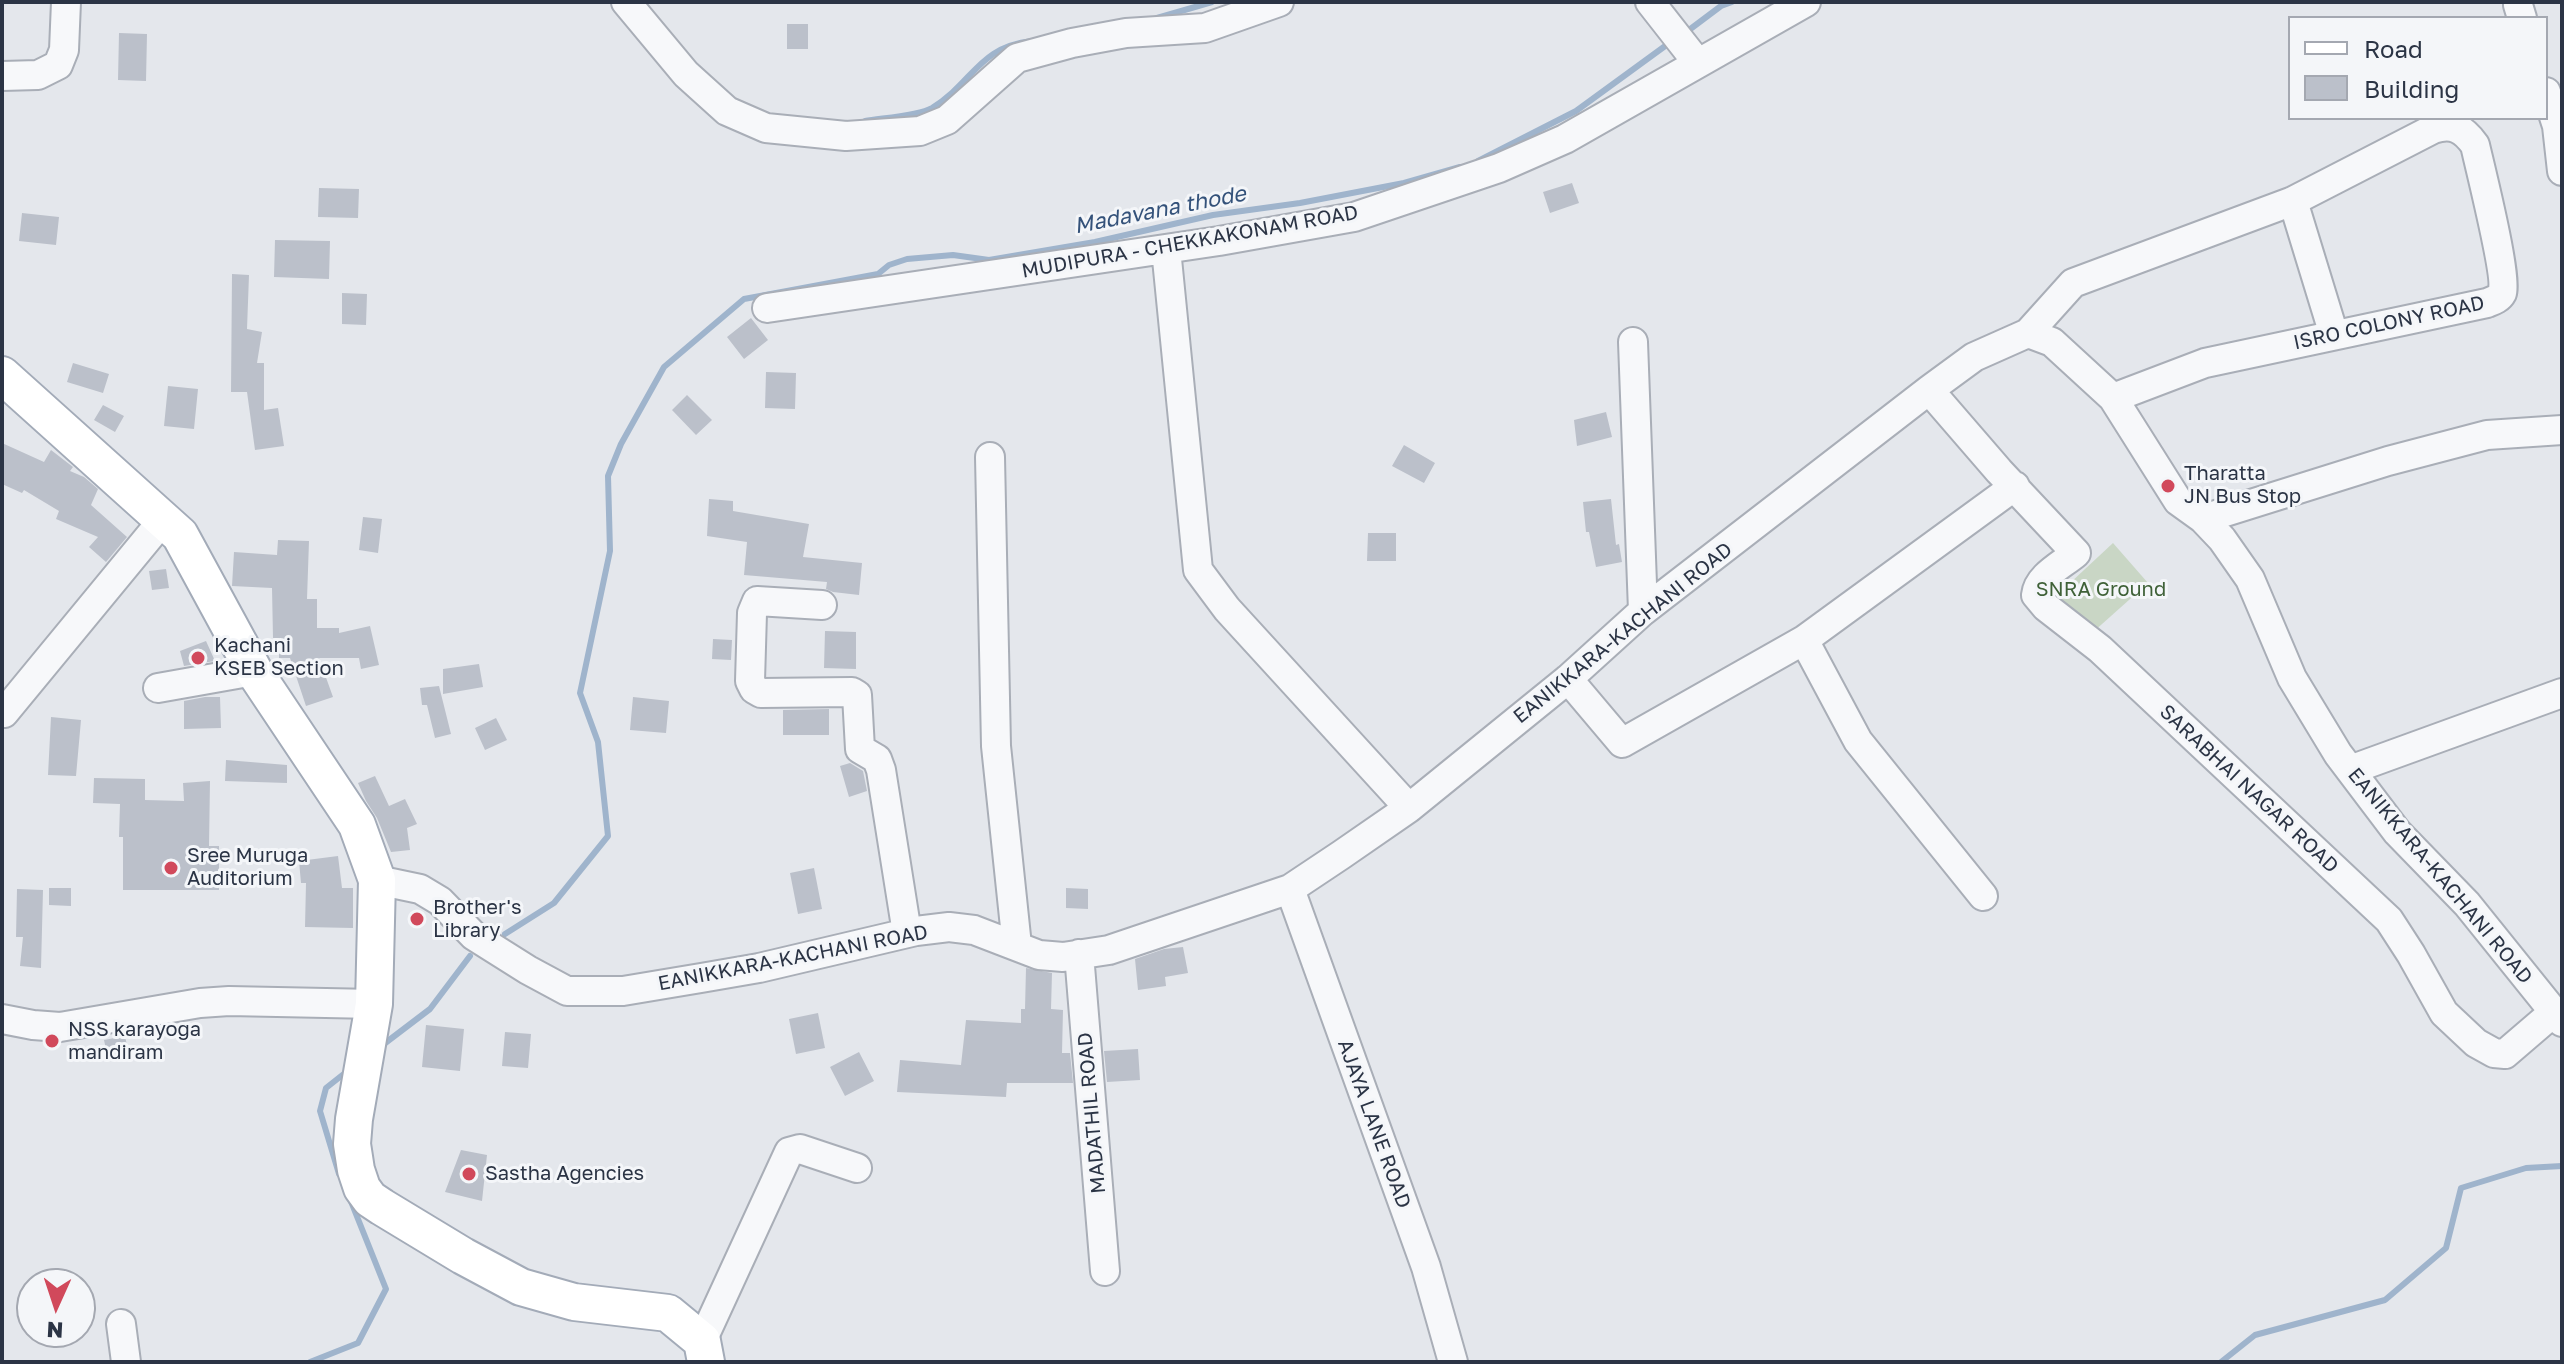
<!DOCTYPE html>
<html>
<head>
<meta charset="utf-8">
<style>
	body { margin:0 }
	#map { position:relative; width:2564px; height:1364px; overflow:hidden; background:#e4e7ec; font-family:"Golos Text",sans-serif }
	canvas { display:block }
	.frame { position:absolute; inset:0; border:4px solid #2b3445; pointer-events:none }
	.legend { position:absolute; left:2288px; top:16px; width:260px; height:104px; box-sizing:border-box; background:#f4f6f9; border:2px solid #a4a8b1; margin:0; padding:10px 14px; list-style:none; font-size:24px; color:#2b3445 }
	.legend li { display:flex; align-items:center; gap:16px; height:40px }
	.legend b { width:40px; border:2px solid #a4a8b1 }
	.north { position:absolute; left:16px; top:1268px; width:80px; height:80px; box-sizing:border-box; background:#f4f6f9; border:2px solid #a4a8b1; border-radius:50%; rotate:183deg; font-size:22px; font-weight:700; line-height:32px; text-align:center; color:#2b3445 }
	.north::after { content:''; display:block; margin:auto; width:28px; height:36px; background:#d1495b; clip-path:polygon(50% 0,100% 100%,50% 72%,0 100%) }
</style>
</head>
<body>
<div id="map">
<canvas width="2564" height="1364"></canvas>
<div class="frame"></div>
<ul class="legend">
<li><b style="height:10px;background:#fff"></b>Road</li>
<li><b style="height:22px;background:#bbc0ca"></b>Building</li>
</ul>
<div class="north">N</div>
</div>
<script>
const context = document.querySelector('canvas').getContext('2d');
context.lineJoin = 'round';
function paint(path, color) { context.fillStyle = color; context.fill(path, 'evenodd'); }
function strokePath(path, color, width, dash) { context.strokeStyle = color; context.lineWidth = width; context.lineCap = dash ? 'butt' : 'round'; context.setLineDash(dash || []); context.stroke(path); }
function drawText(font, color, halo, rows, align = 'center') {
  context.font = font + ' "Golos Text",sans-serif'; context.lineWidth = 6; context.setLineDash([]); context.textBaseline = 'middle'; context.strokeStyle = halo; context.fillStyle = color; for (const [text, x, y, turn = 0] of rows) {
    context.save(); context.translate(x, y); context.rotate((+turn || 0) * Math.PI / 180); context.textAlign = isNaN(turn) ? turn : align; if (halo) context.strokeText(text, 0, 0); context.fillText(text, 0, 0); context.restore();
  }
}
const green = new Path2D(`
	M2113,543L2148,583L2092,633L2055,597Z`);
const stream = new Path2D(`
	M1157,18L1212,2
	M1685,33L1721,6L1732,2
	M865,121C882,118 918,116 932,108C974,82 978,47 1032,41
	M1478,161L1576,111L1672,41
	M505,934L554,903L608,836L598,742L580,693L610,551L608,476L621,444L664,367L744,299L878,274L889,265L907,259L953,255L989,260L1095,242L1213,215L1300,203L1404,183L1460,167
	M380,1047L430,1009L470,956
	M339,1174L320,1111L326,1088L350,1069
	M310,1362L358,1343L386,1289L350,1199
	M2221,1362L2255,1335L2385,1300L2446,1248L2461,1188L2526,1168L2562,1166`);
const building = new Path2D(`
	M787,24H808V49H787Z
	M119,33L147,34L146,81L118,80Z
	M1572,183L1579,203L1550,213L1543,192Z
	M319,188L359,189L358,218L318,217Z
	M22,213L59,217L56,245L19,241Z
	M275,240L330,241L329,279L274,277Z
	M232,274L249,275L247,329L262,332L257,363H264V410L278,408L284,446L255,450L247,392H231Z
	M342,293L367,294L366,325L342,324Z
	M751,318L768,340L744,359L727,337Z
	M73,363L109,374L103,393L67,382Z
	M766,372L796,373L795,409L765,408Z
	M168,386L198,389L194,429L164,426Z
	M687,395L712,420L696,435L672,410Z
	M103,405L124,416L115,432L94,420Z
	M1606,412L1612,437L1577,446L1574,420Z
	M2,443L44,462L51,450L73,467L70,471L84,477L98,489L91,505L127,537L106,562L89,547L98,537L56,519L59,511L24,490L22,493L2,484Z
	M1404,445L1435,463L1424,483L1392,466Z
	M709,499L733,501V511L809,524L803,557L862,563L859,595L833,592L826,589L827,582L744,575L747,542L707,536Z
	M1611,499L1616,545L1619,544L1622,562L1596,567L1589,532H1586L1583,502Z
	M363,517L382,519L378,553L359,550Z
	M1368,533H1396V561H1367Z
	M278,540L309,541L307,599H317V628H339V633L370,626L379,665L361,669L359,658H319L333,697L306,706L290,658H279V638H273L272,588L232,586L234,552L277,555Z
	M166,569L169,588L152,590L149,571Z
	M825,631L856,632V669L824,668Z
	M713,639L732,640L731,660L712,659Z
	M206,641L215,661L184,666L180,651Z
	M479,664L483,687L443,694V669Z
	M439,686L451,734L435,738L427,705H422L420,688Z
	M205,697H220L221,728L184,729V701Z
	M633,697L669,701L666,733L630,730Z
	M829,709V735H783V710Z
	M51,717L81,720L76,776L48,775Z
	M496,718L507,740L485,750L475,728Z
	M226,760L287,765V783L225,781Z
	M850,763L863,771L867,791L849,797L840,766Z
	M375,776L389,806L405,799L417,824L407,828L410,850L391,852L377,818L366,801L358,783Z
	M94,778L145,779V800L184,801L183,783L210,781L209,846H219V890H123V837H119L120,804L93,803Z
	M338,856L342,888H353V928L305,927L306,883H301L299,861Z
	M814,868L822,909L798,914L790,873Z
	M49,888H71V906L49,905Z
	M1066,888L1088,889V909L1066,908Z
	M17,889L43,890L41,968L20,966L23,937H16Z
	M1183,947L1188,973L1165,977L1166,986L1138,990L1135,959L1164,949Z
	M1026,968L1052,973L1051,1009L1063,1010L1062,1053H1070L1073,1083H1007L1006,1097L897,1092L900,1060L961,1065L966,1020L1021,1023V1009H1025Z
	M818,1013L825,1048L796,1054L789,1019Z
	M426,1025L464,1029L460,1071L422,1067Z
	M505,1032L531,1034L528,1068L502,1066Z
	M125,1036L129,1055L108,1059L104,1040Z
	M1138,1049L1140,1080L1107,1082L1104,1051Z
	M859,1052L874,1081L845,1096L830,1067Z
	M461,1150L487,1155L482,1201L445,1192Z`);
const minor = new Path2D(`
	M626,2L686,74L727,111L766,128L846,136L920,131L947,120L1017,58L1072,43L1126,33L1205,28L1279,2
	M1650,2L1697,62
	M2518,5L2522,18
	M2,76L38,75L58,65L64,50L66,2
	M2546,92L2557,126L2562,171
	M2293,201L2334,335
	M1166,249L1198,570L1227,609L1409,808
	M767,308L1219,241L1354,217L1499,168L1565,139L1806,2
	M2028,333L2073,283L2293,201L2433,129C2452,123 2463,128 2475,145C2480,167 2508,278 2502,293C2499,299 2492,301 2487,303L2205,363L2113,398
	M1633,342L1643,611
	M1929,390L1999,471L2076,553C2062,565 2038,576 2036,595L2046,607L2100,649L2389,920L2411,954L2444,1013L2476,1043L2494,1053L2505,1054L2554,1012
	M990,457L996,746L1017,946
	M2203,519L2388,461L2487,435L2562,430
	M822,605L757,601L752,613L750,681L754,689L761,693L852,692L857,695L860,749L877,759L881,770L907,933
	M1804,640L1858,741L1983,896
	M1568,679L1622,743L1804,640L2015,486
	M158,688L254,671
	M4,713L163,520
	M2350,770L2562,693
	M377,880L420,889L440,901L474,936L528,970L567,991H623L701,978L759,968L916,931L949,927L974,930L1039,955L1063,957L1109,950L1290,889L1341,855L1409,808L1568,679L1643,611L1929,390L1974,357L2028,333L2052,342L2113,398L2178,501L2203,519L2222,539L2250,579L2292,678L2338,754L2397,832L2467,904L2562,1022
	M1290,889L1426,1267L1453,1362
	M1079,954L1105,1271
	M2,1019L33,1025L60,1027L200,1003L229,1001L374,1004
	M121,1324L126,1362
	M702,1341L789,1152L800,1149L857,1168`);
const major = new Path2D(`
	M2,375L180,535L254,671L357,825L377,880L374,1004L354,1119L352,1144L356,1170L362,1188L370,1199L382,1207L463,1256L521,1287L574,1302L668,1313L702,1341L706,1362`);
const markers = [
	[2168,486,8,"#d1495b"],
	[198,658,8,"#d1495b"],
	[171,868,8,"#d1495b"],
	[417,919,8,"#d1495b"],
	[52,1041,8,"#d1495b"],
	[469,1174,8,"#d1495b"]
];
const streetNames = [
	["MUDIPURA - CHEKKAKONAM ROAD",1190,242,-10],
	["ISRO COLONY ROAD",2389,323,-12],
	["EANIKKARA-KACHANI ROAD",1623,633,-39],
	["SARABHAI NAGAR ROAD",2249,789,43],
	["EANIKKARA-KACHANI ROAD",2440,876,50],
	["EANIKKARA-KACHANI ROAD",793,958,-11],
	["MADATHIL ROAD",1092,1113,-95],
	["AJAYA LANE ROAD",1374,1124,70]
];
const poiNames = [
	["Tharatta",2184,474],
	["JN Bus Stop",2184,497],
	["Kachani",214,646],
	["KSEB Section",214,669],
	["Sree Muruga",187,856],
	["Auditorium",187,879],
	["Brother's",433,908],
	["Library",433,931],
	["NSS karayoga",68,1030],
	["mandiram",68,1053],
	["Sastha Agencies",485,1174]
];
const parkNames = [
	["SNRA Ground",2101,590]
];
const waterNames = [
	["Madavana thode",1160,210,-11]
];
paint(green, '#c9d6c5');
strokePath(stream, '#9fb4cc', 6);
paint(building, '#bbc0ca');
strokePath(minor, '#a9aeb7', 32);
strokePath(major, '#a3abb8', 40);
strokePath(minor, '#f7f8fa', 28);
strokePath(major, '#fff', 36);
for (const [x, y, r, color] of markers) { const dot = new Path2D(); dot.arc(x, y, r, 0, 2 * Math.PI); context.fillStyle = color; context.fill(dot); strokePath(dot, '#f4f6f9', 3); }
drawText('20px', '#2b3445', '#f4f6f9', streetNames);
drawText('20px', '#2b3445', '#f4f6f9', poiNames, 'left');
drawText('20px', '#3f6138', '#f4f6f9', parkNames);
drawText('italic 22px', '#34527a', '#f4f6f9', waterNames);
</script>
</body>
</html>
